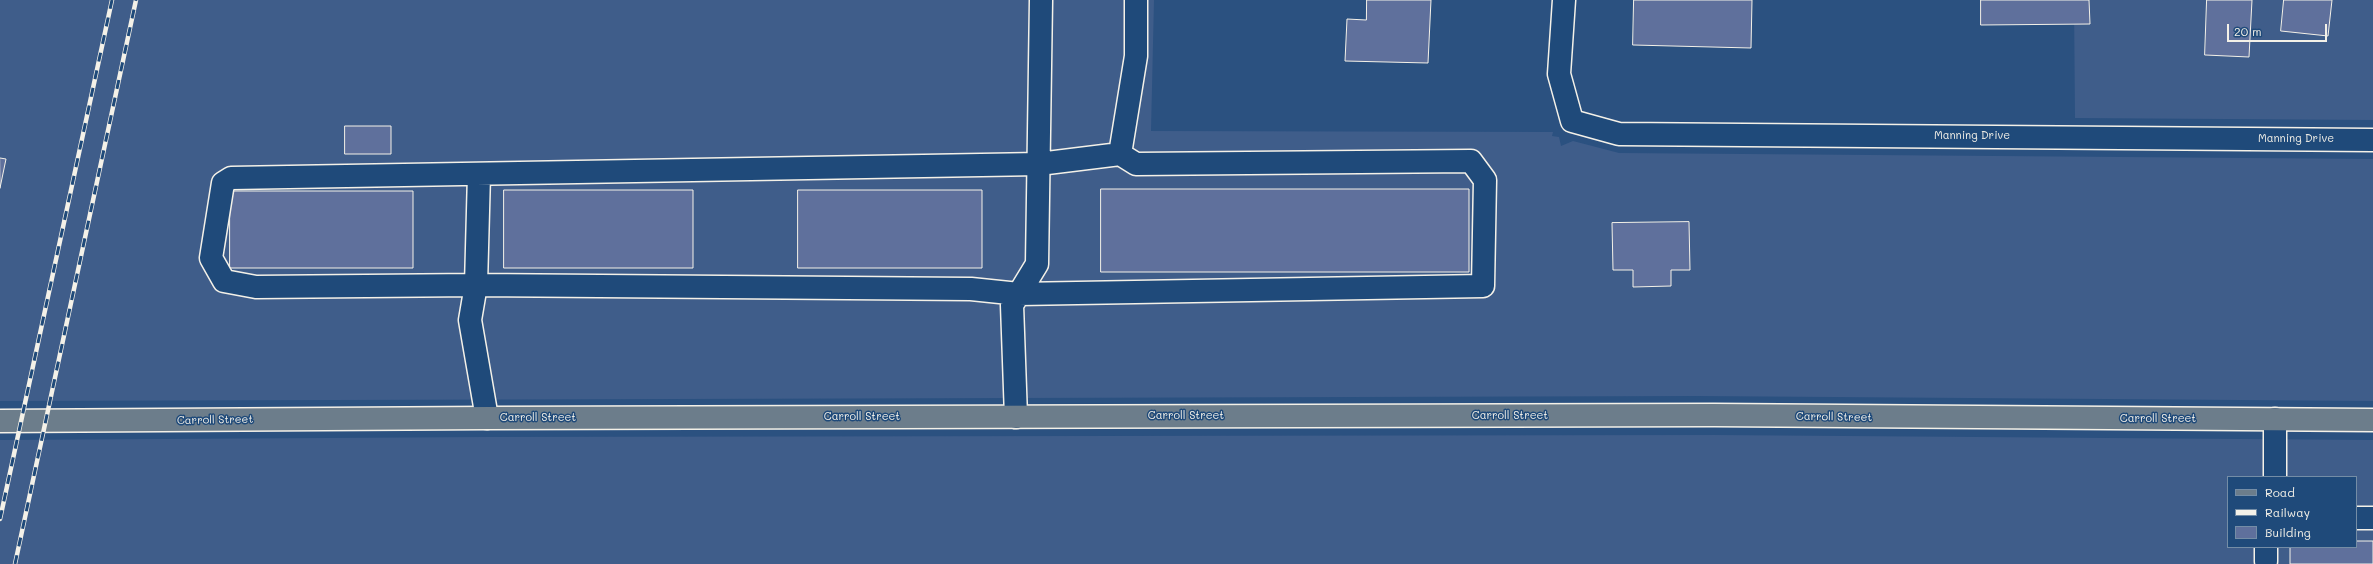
<!DOCTYPE html>
<html>
<head>
<meta charset="utf-8">
<style>
	body { margin:0 }
	#map { position:relative; width:2373px; height:564px; overflow:hidden; background:#2b5180; font-family:Mali,sans-serif }
	canvas { display:block }
	.legend { position:absolute; left:2227px; top:476px; width:130px; height:72px; box-sizing:border-box; background:#1f4a7a; border:1px solid #748da6; margin:0; padding:5px 7px; list-style:none; font-size:12px; color:#f4f1e8 }
	.legend li { display:flex; align-items:center; gap:8px; height:20px }
	.legend b { width:20px; border:1px solid #748da6 }
	.scale { position:absolute; left:2227px; top:24px; width:100px; height:18px; box-sizing:border-box; border:2px solid #f4f1e8; border-top:0; padding-left:5px; font-size:12px; line-height:14px; white-space:nowrap; color:#f4f1e8; -webkit-text-stroke:3px #1f4a7a; paint-order:stroke }
</style>
</head>
<body>
<div id="map">
<canvas width="2373" height="564"></canvas>
<ul class="legend">
<li><b style="height:5px;background:#6c7d8b"></b>Road</li>
<li><b style="height:5px;background:#f4f1e8"></b>Railway</li>
<li><b style="height:11px;background:#5f709c"></b>Building</li>
</ul>
<div class="scale">20 m</div>
</div>
<script>
const context = document.querySelector('canvas').getContext('2d');
context.lineJoin = 'round';
function paint(path, color) { context.fillStyle = color; context.fill(path, 'evenodd'); }
function strokePath(path, color, width, dash) { context.strokeStyle = color; context.lineWidth = width; context.lineCap = dash ? 'butt' : 'round'; context.setLineDash(dash || []); context.stroke(path); }
function drawText(font, color, halo, rows, align = 'center') {
  context.font = font + ' Mali,sans-serif'; context.lineWidth = 3; context.setLineDash([]); context.textBaseline = 'middle'; context.strokeStyle = halo; context.fillStyle = color; for (const [text, x, y, turn = 0] of rows) {
    context.save(); context.translate(x, y); context.rotate((+turn || 0) * Math.PI / 180); context.textAlign = isNaN(turn) ? turn : align; if (halo) context.strokeText(text, 0, 0); context.fillText(text, 0, 0); context.restore();
  }
}
const built = new Path2D(`
	M0,0H1154L1151,131L1553,132L1552,136L1559,137L1561,146L1573,141L1619,153L2373,159V401L1697,396L0,401Z
	M2074,0H2373V120L2075,118Z
	M1714,435L2373,440V564H0V440L487,437ZM2228,477H2356V547H2228Z`);
const building = new Path2D(`
	M1367,0H1431L1428,63L1345,61L1347,19L1366,20Z
	M1634,0H1752L1751,48L1633,45Z
	M1981,0H2089L2090,24L1981,25Z
	M2207,0H2252L2249,57L2205,55Z
	M2284,0H2332L2328,36L2281,31Z
	M345,126H391V154H345Z
	M0,158L6,159L0,188Z
	M1101,189H1469V272H1101Z
	M504,190H693V268H504Z
	M798,190H982V268H798Z
	M230,191H413V268H230Z
	M1689,222L1690,270H1671V286L1633,287V270H1613L1612,223Z
	M2356,541H2373V564H2290V547H2356Z`);
const minor = new Path2D(`
	M1564,0L1559,74L1572,121L1619,134L2373,140
	M1120,154L1136,56V0
	M479,174L476,285L256,287L224,281L211,258L223,183L231,178L1039,164L1120,154L1136,164L1471,161L1485,180L1483,286L1019,294L971,289L476,285L470,320L487,418
	M1016,417L1012,305L1037,264L1041,0
	M2275,419V477
	M2356,518H2373
	M2266,561V547`);
const major = new Path2D(`
	M0,421L487,418L1714,415L2373,420`);
const rail = new Path2D(`
	M0,519L112,0
	M15,564L136,0`);
const streetNames = [
	["Manning Drive",1972,136],
	["Manning Drive",2296,139],
	["Carroll Street",1186,416],
	["Carroll Street",1510,416],
	["Carroll Street",862,417],
	["Carroll Street",1834,417,1],
	["Carroll Street",538,418],
	["Carroll Street",2158,419],
	["Carroll Street",215,420,-1]
];
paint(built, '#3f5d8a');
paint(building, '#5f709c');
strokePath(building, '#f4f1e8', 1);
strokePath(minor, '#f4f1e8', 25);
strokePath(major, '#f4f1e8', 25);
strokePath(minor, '#1f4a7a', 22);
strokePath(major, '#6c7d8b', 22);
strokePath(rail, '#f4f1e8', 4.5);
strokePath(rail, '#1f4a7a', 3, [9]);
drawText('11px', '#f4f1e8', '#1f4a7a', streetNames);
</script>
</body>
</html>
